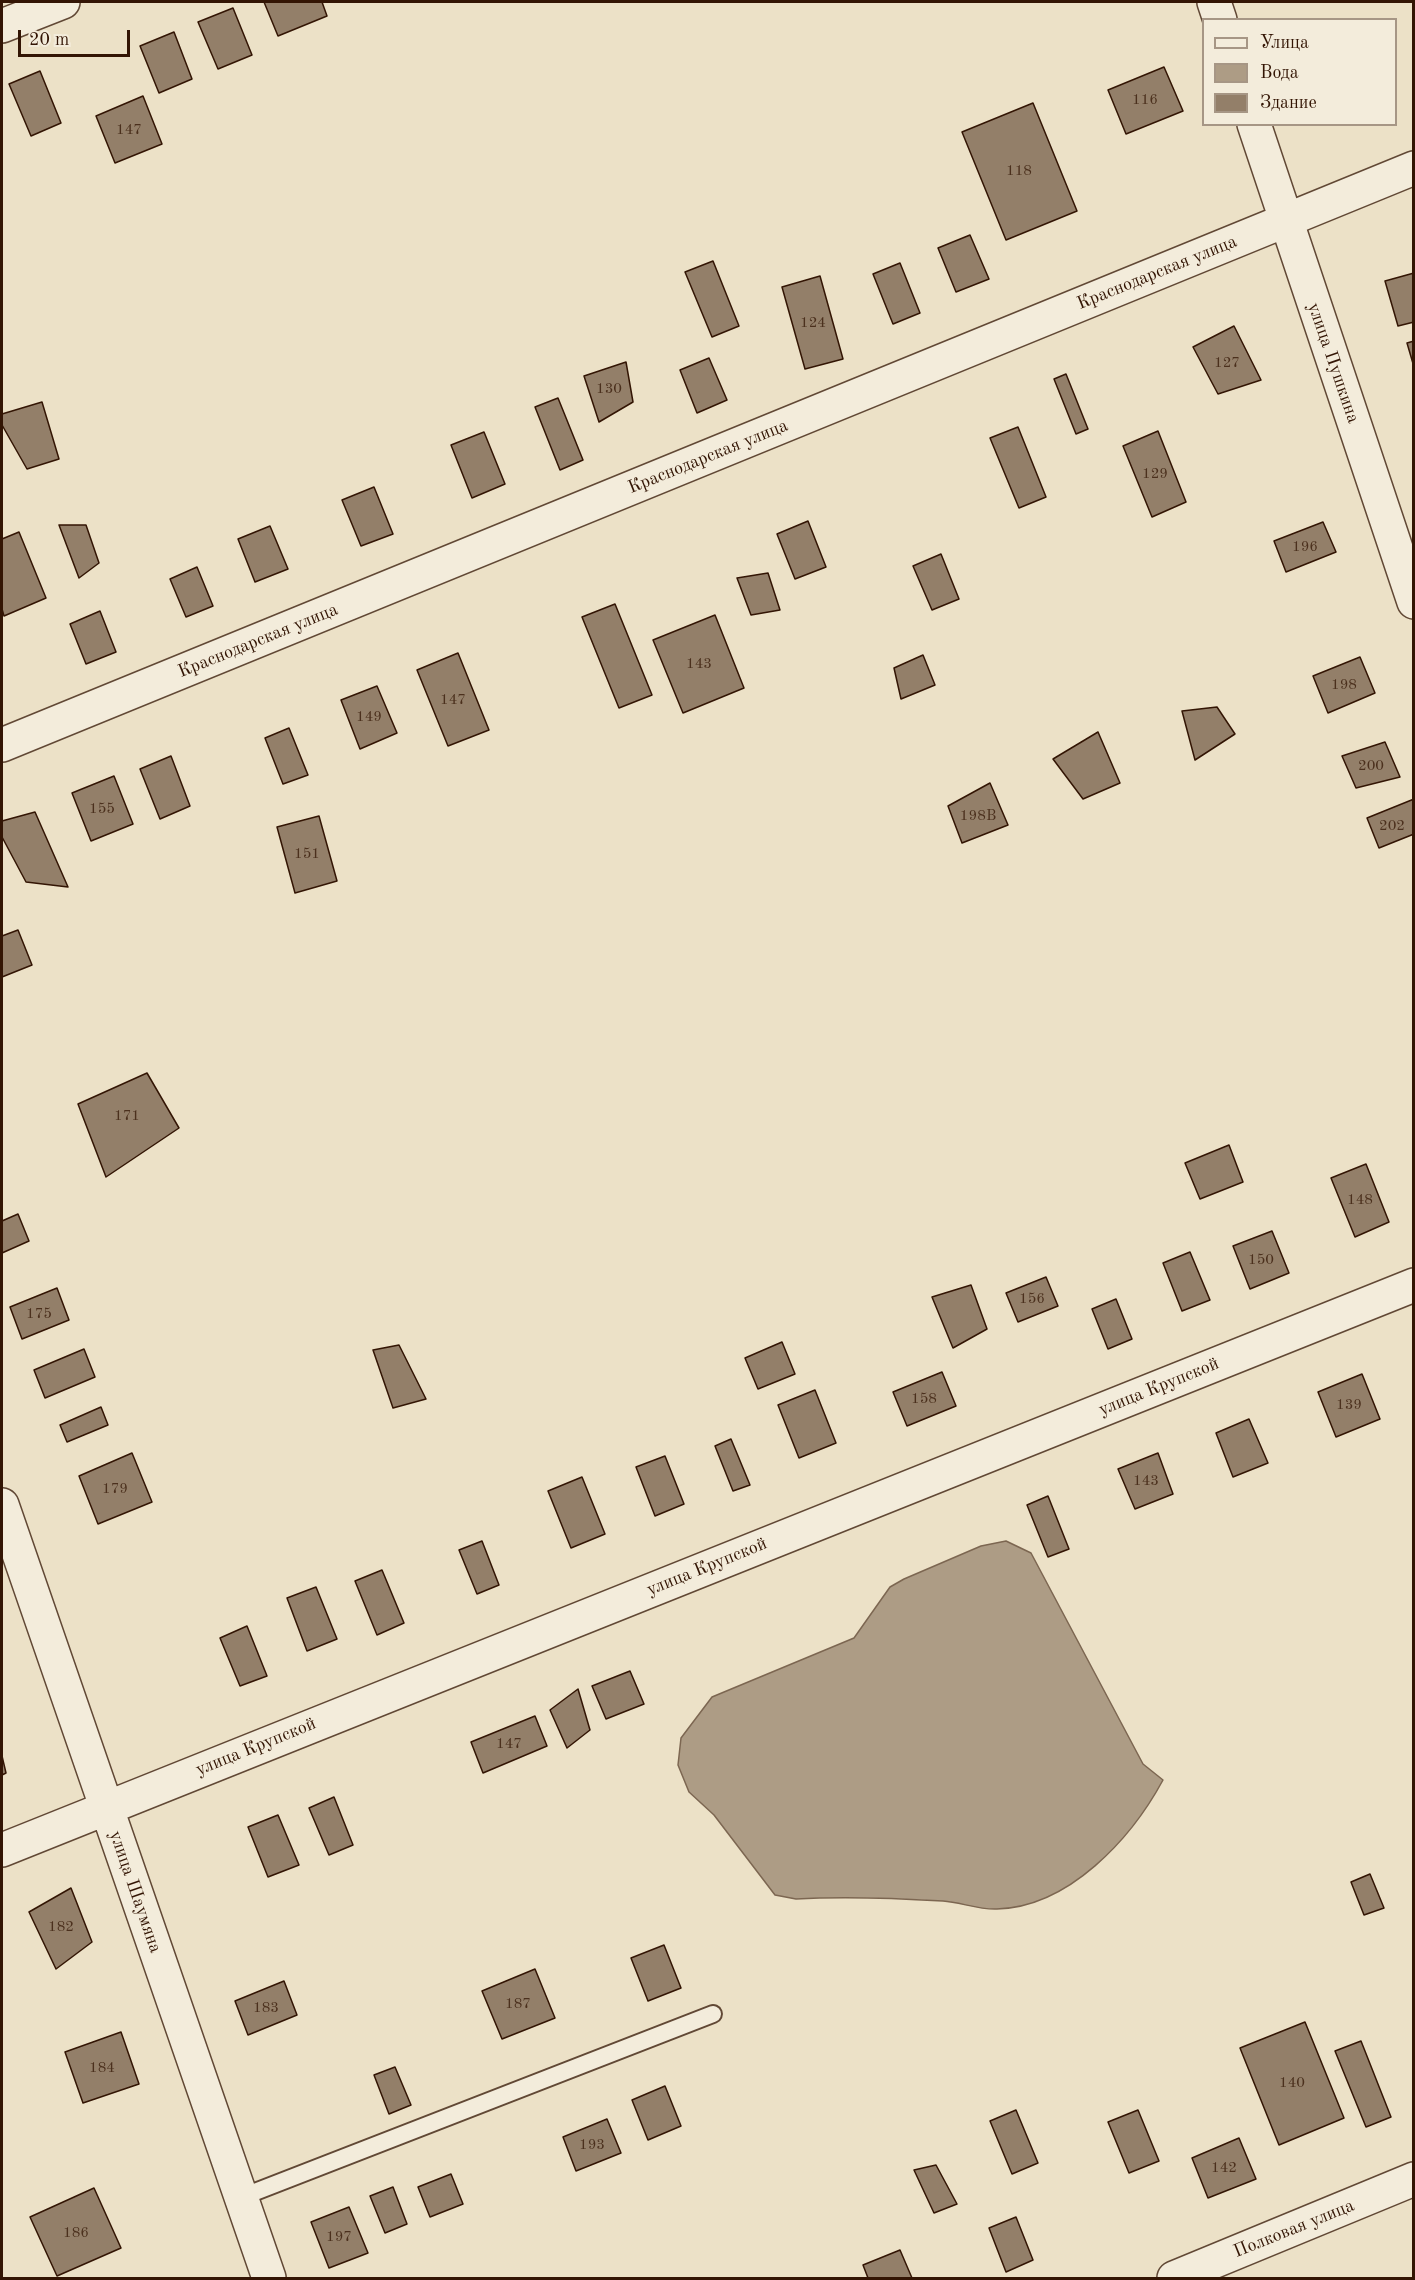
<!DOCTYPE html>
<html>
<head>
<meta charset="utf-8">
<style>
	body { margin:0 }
	#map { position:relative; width:1415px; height:2280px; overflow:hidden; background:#ece1c7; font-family:"Old Standard TT",serif }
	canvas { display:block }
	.frame { position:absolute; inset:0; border:3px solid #331504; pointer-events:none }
	.legend { position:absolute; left:1202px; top:18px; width:195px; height:108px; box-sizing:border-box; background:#f3ecdb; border:2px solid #a69685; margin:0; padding:8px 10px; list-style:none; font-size:18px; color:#331504 }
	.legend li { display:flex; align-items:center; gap:12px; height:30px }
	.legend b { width:30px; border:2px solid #a69685 }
	.scale { position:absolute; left:18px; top:30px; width:112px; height:27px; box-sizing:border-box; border:3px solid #331504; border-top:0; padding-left:8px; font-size:18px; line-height:21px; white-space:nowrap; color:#331504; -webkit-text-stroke:4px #f3ecdb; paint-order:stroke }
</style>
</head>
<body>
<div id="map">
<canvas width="1415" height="2280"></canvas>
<div class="frame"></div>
<ul class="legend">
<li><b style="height:8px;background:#f3ecdb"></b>Улица</li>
<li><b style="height:16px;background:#ad9c85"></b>Вода</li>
<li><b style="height:16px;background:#937f69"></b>Здание</li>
</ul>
<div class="scale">20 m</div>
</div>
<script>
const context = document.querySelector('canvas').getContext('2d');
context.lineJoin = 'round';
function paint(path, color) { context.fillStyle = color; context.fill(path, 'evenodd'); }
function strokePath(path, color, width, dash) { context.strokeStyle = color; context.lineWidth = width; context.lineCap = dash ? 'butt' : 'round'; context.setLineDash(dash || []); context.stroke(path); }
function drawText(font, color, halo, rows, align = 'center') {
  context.font = font + ' "Old Standard TT",serif'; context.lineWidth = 5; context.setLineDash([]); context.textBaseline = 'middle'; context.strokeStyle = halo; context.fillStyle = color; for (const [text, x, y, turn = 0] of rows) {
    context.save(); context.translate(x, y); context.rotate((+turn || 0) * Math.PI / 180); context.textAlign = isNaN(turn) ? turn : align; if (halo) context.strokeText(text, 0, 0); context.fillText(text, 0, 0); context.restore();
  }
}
const water = new Path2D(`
	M1006,1541L1031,1553L1143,1764L1163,1780C1131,1839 1069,1907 997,1909C979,1910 960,1902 943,1901C894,1898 845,1896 796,1899L775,1895L714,1815L689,1792L678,1765L681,1738L712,1697L854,1638L890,1587L904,1579L981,1546Z`);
const building = new Path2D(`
	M264,2H322L327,16L278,36Z
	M233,8L252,55L218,69L198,22Z
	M174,32L192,79L159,93L140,46Z
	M1164,67L1183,111L1126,134L1108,90Z
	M40,71L61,123L31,136L9,84Z
	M143,96L162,144L115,163L96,116Z
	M1033,103L1077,211L1006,240L962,132Z
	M970,235L989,279L956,292L938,248Z
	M713,261L739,326L712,337L685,272Z
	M900,263L920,313L893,324L873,274Z
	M1414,273V322L1398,326L1385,281Z
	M820,276L843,359L805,369L782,287Z
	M1234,326L1261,380L1218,394L1193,347Z
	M1414,341V367L1407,343Z
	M709,358L727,400L697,413L680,370Z
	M626,362L633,402L599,422L584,376Z
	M1066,374L1088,429L1076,434L1054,379Z
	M558,398L583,460L560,470L535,407Z
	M42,402L59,459L27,469L2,425V414Z
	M1018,427L1046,497L1019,508L990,438Z
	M1158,431L1186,502L1152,517L1123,446Z
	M484,432L505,484L472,498L451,445Z
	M374,487L393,534L361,546L342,500Z
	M808,521L826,567L795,579L777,534Z
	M1323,522L1336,552L1286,572L1274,541Z
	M59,525H86L99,563L79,578Z
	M270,526L288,569L255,582L238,539Z
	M19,532L46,598L4,616L2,609V539Z
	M941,554L959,599L932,610L913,566Z
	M197,567L213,606L186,617L170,579Z
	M768,573L780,610L751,615L737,578Z
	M615,604L652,695L619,708L582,617Z
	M100,611L116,652L86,664L70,624Z
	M715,615L744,688L683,713L653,640Z
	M458,653L489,730L448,746L417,670Z
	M923,655L935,685L901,699L894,668Z
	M1360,657L1375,693L1328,713L1313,676Z
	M377,686L397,733L360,749L341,700Z
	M1217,707L1235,734L1195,760L1182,711Z
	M289,728L308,775L283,784L265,738Z
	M1098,732L1120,783L1083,799L1053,759Z
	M1385,742L1400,777L1356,788L1342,756Z
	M171,756L190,806L160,819L140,769Z
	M114,776L133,824L91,841L72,793Z
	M990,783L1008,825L962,843L948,806Z
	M1414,799V834L1379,848L1367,818Z
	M35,812L68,887L26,882L2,837V821Z
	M319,816L337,881L295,893L277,827Z
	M18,930L32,965L2,977V936Z
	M147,1073L179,1128L106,1177L78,1104Z
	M1229,1145L1243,1182L1200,1199L1185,1163Z
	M1366,1164L1389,1222L1355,1237L1331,1178Z
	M18,1214L29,1241L2,1253V1221Z
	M1272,1231L1289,1273L1250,1289L1233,1246Z
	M1190,1252L1210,1300L1182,1311L1163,1263Z
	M1046,1277L1058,1306L1018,1322L1006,1293Z
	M971,1285L987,1329L953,1348L932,1297Z
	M57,1288L69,1320L22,1339L10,1307Z
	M1116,1299L1132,1339L1108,1349L1092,1309Z
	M782,1342L795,1374L758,1389L745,1358Z
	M399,1345L426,1399L393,1408L373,1350Z
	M84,1349L95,1377L45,1398L34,1370Z
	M942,1372L956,1406L907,1426L893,1392Z
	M1362,1374L1380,1419L1336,1437L1318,1392Z
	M815,1390L836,1443L799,1458L778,1405Z
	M101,1407L108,1425L67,1442L60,1425Z
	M1249,1419L1268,1463L1233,1477L1216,1433Z
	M731,1439L750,1485L733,1491L715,1446Z
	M132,1453L152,1502L98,1524L79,1476Z
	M1158,1453L1173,1494L1135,1509L1118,1469Z
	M665,1456L684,1504L655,1516L636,1467Z
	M582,1477L605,1534L571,1548L548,1491Z
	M1048,1496L1069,1549L1048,1557L1027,1505Z
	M482,1541L499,1585L477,1594L459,1550Z
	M382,1570L404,1623L377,1635L355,1581Z
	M316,1587L337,1639L307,1651L287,1598Z
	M247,1626L267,1676L240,1686L220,1638Z
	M630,1671L644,1704L606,1719L592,1686Z
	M578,1689L590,1730L567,1748L550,1710Z
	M535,1716L547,1746L483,1773L471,1742Z
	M2,1756L6,1773L2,1775Z
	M334,1797L353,1845L329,1855L309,1808Z
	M278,1815L299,1865L268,1877L248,1827Z
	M1370,1874L1384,1908L1364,1915L1351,1882Z
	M71,1888L92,1942L56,1969L29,1912Z
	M664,1945L681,1988L648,2001L631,1958Z
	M535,1969L555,2018L502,2039L482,1991Z
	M284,1981L297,2015L248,2035L235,2001Z
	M1305,2022L1344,2118L1279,2145L1240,2048Z
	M121,2032L139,2084L83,2103L65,2052Z
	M1361,2041L1391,2117L1366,2127L1335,2051Z
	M395,2067L411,2105L389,2114L374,2075Z
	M665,2086L681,2126L648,2140L632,2100Z
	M1016,2110L1038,2163L1012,2174L990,2121Z
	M1138,2110L1159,2161L1129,2173L1108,2122Z
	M607,2119L621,2153L576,2171L563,2137Z
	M1239,2138L1256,2179L1208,2198L1192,2158Z
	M936,2165L957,2204L934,2213L914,2170Z
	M451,2174L463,2204L430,2217L418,2187Z
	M393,2187L407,2224L385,2233L370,2196Z
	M94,2188L121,2248L57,2276L30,2217Z
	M349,2207L368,2253L329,2268L311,2222Z
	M1016,2217L1033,2260L1006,2272L989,2228Z
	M900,2250L912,2278H868L863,2265Z`);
const service = new Path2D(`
	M242,2197L713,2014`);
const minor = new Path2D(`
	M1214,2L1220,20
	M2,26L63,2
	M1254,124L1414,602
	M2,745L1414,168
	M2,1505L269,2278
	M2,1850L1414,1285
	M1174,2278L1414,2179`);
const numberNames = [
	["116",1145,100],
	["147",129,130],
	["118",1019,171],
	["124",813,323],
	["127",1227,363],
	["130",609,389],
	["129",1155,474],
	["196",1305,547],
	["143",699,664],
	["198",1344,685],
	["147",453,700],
	["149",369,717],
	["200",1371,766],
	["155",102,809],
	["198В",978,816],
	["202",1392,826],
	["151",307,854],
	["171",127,1116],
	["148",1360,1200],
	["150",1261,1260],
	["156",1032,1299],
	["175",39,1314],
	["158",924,1399],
	["139",1349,1405],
	["143",1146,1481],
	["179",115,1489],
	["147",509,1744],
	["182",61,1927],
	["187",518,2004],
	["183",266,2008],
	["184",102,2068],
	["140",1292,2083],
	["193",592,2145],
	["142",1224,2168],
	["186",76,2233],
	["197",339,2237]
];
const streetNames = [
	["Краснодарская улица",1157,273,-22],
	["улица Пушкина",1333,363,71],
	["Краснодарская улица",708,457,-22],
	["Краснодарская улица",258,641,-22],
	["улица Крупской",1159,1387,-22],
	["улица Крупской",707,1567,-22],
	["улица Крупской",256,1747,-22],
	["улица Шаумяна",135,1892,71],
	["Полковая улица",1294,2229,-22]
];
paint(water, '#ad9c85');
strokePath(water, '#7c6651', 1.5);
paint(building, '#937f69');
strokePath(building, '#331504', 1.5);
strokePath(service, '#614835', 20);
strokePath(minor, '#614835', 36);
strokePath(service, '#f3ecdb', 16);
strokePath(minor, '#f3ecdb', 33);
drawText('15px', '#4b301d', null, numberNames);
drawText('18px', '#331504', '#f3ecdb', streetNames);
</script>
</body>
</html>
